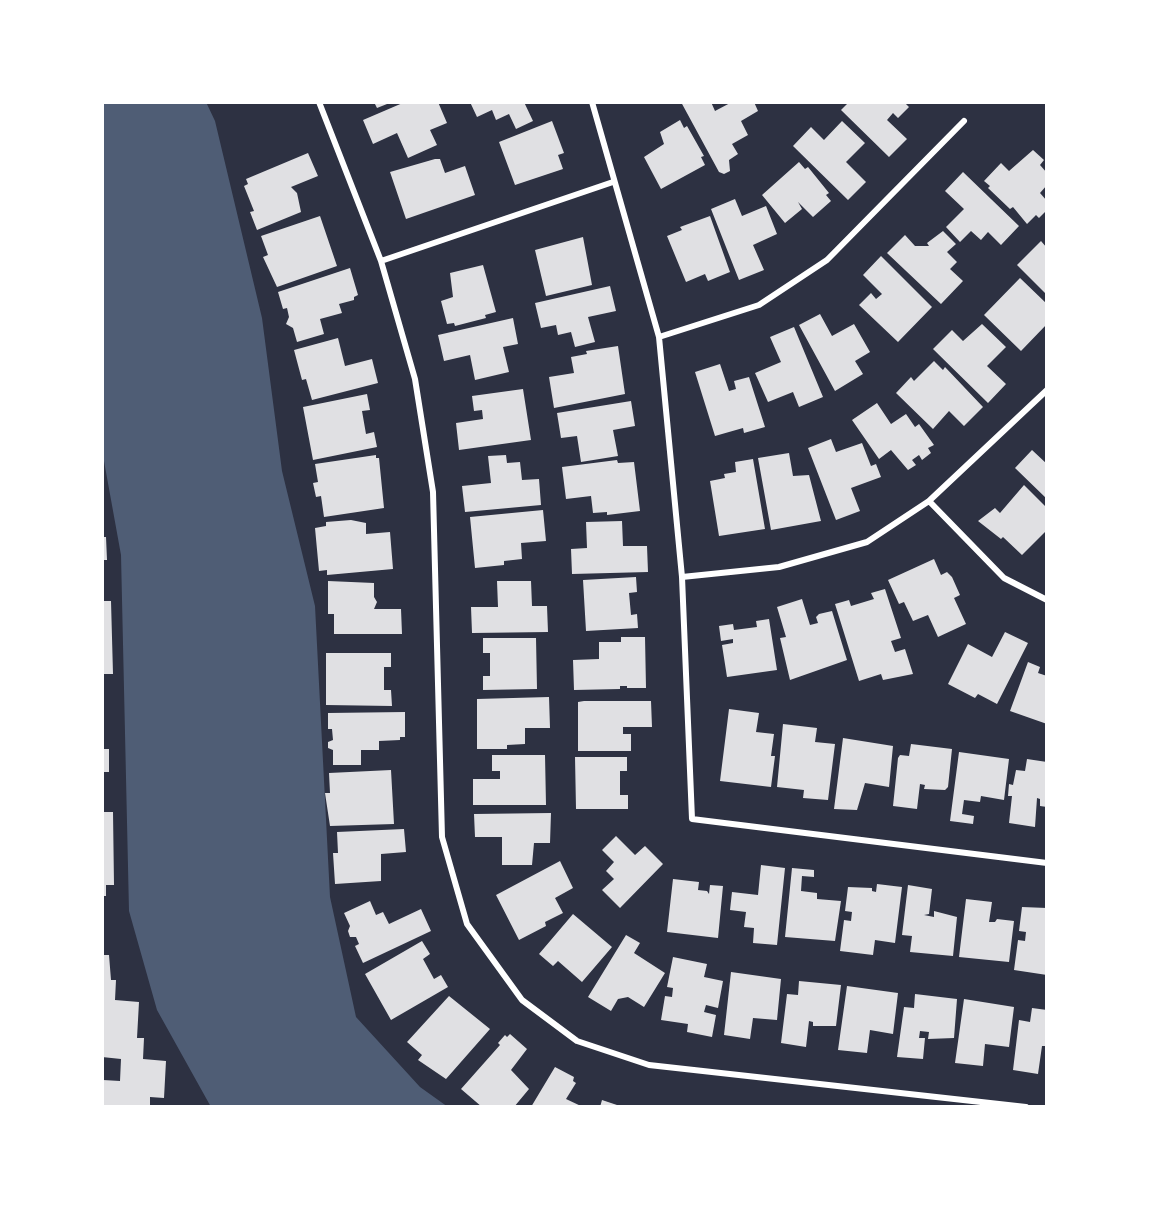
<!DOCTYPE html>
<html>
<head>
<meta charset="utf-8">
<style>
	body { margin:0 }
	#map { position:relative; width:1149px; height:1209px; overflow:hidden; background:#2d3142; font-family:"Golos Text",sans-serif }
	canvas { display:block }
	.frame { position:absolute; inset:0; border:104px solid #fff; pointer-events:none }
</style>
</head>
<body>
<div id="map">
<canvas width="1149" height="1209"></canvas>
<div class="frame"></div>
</div>
<script>
const context = document.querySelector('canvas').getContext('2d');
context.lineJoin = 'round';
function paint(path, color) { context.fillStyle = color; context.fill(path, 'evenodd'); }
function strokePath(path, color, width, dash) { context.strokeStyle = color; context.lineWidth = width; context.lineCap = dash ? 'butt' : 'round'; context.setLineDash(dash || []); context.stroke(path); }
const water = new Path2D(`
	M102,102H206L215,121L262,318L282,471L315,606L330,897L356,1017L420,1087L448,1107H211L157,1010L129,911L121,555L102,450Z`);
const building = new Path2D(`
	M374,102H392L377,108Z
	M405,102H438L447,123L430,130L437,145L408,158L397,133L373,144L363,120Z
	M470,102H524L533,121L516,129L509,114L496,120L492,110L477,117Z
	M681,102H711L715,111L732,102H754L758,111L741,121L748,135L732,144L738,154L729,160L730,171L724,174L719,172Z
	M849,102H904L909,107L898,118L893,113L887,120L907,139L889,157L841,110Z
	M680,120L684,128L687,126L704,156L701,157L705,165L661,189L644,157L664,144L660,132Z
	M552,121L564,153L558,155L563,169L515,185L499,142Z
	M842,121L865,143L846,162L866,182L848,200L793,146L811,127L824,140Z
	M1033,150L1044,160L1040,165L1047,173V185L1040,193L1047,201V210L1039,218L1036,215L1027,224L1013,207L1010,209L988,188L990,186L984,181L1001,163L1009,171Z
	M308,153L318,176L291,187L297,193L301,212L257,230L250,212L254,211L244,186L248,184L246,179Z
	M435,159H440L445,173L465,166L475,195L406,219L390,172Z
	M799,162L805,169L808,167L829,193L826,195L831,201L813,217L798,202L802,209L785,223L762,195Z
	M963,172L1019,226L1001,245L988,232L981,240L971,231L960,242L946,227L964,209L945,191Z
	M735,199L742,216L766,206L777,234L753,245L764,270L739,280L711,209Z
	M320,216L337,266L277,287L263,257L268,255L261,236Z
	M710,216L730,272L708,281L705,274L686,282L667,236L682,230L680,227Z
	M943,231L956,244L947,252L957,262L950,269L963,281L941,304L887,253L905,235L915,246H929L927,243Z
	M583,237L592,285L546,296L535,250Z
	M1041,241L1047,248V295L1017,265Z
	M881,256L932,307L898,342L859,305L871,293L876,299L882,294L863,275Z
	M483,265L496,312L485,315L486,318L455,326L454,323L447,324L441,301L453,297L450,273Z
	M350,268L358,295L354,297V300L339,304L342,313L320,319L324,334L297,342L293,328L286,324L289,317L287,308L283,309L278,292Z
	M1020,278L1047,304V324L1021,351L984,315Z
	M610,286L616,311L588,317L595,342L575,347L571,332L558,335L556,325L541,328L535,303Z
	M820,314L832,336L854,324L870,352L855,361L863,374L835,391L799,325Z
	M513,318L518,344L503,347L509,372L475,380L470,355L444,361L438,335Z
	M982,324L1006,347L987,366L1006,384L988,403L933,349L952,330L963,341Z
	M794,327L823,397L799,407L793,392L768,402L755,373L781,362L770,337Z
	M338,338L345,366L372,359L378,383L312,400L306,379L302,380L294,350Z
	M618,346L625,394L554,408L549,377L574,373L571,357L587,354L586,351Z
	M934,361L943,370L945,367L983,407L964,426L949,411L933,429L896,393L911,377L914,381Z
	M720,364L729,391L736,389L734,381L749,377L765,427L744,433L743,428L715,436L695,372Z
	M523,389L531,440L459,450L456,423L483,419L482,410L474,411L472,396Z
	M367,394L370,410L362,411L366,434L374,432L377,447L313,460L303,407Z
	M631,401L635,426L613,430L618,456L581,462L577,436L561,438L557,413Z
	M877,403L891,424L906,414L915,427L919,424L934,445L928,448L931,453L922,460L919,455L912,460L916,465L908,470L891,450L879,459L852,420Z
	M831,439L836,452L862,443L871,466L876,464L881,477L851,488L860,511L836,520L808,448Z
	M1032,450L1047,464V499L1015,468Z
	M789,453L793,476L809,475L821,521L771,530L758,458Z
	M376,455V458H379L384,508L324,517L321,496L316,497L313,483L318,482L315,464Z
	M506,455L507,463L520,462L522,480L539,479L541,505L465,512L462,486L491,483L488,456Z
	M753,459L765,529L719,536L710,481L725,478L724,474L736,472L735,462Z
	M617,460L618,463L634,462L640,511L607,515V512L593,513L591,496L566,499L562,467Z
	M1024,485L1047,508V530L1022,555L1003,537L1001,539L978,521L995,508L1000,513Z
	M543,510L546,541L521,543L522,559L504,561V565L475,568L470,517Z
	M351,520L366,523V534L390,532L393,569L327,575V570L319,571L315,528L326,526V522Z
	M622,521L623,546H647L648,572L572,574L571,549L587,548L586,522Z
	M102,537H106L107,560H102Z
	M934,559L941,575L947,572L952,577L960,595L954,598L966,624L938,637L928,615L913,621L904,602L899,604L888,580Z
	M636,577L637,592L629,593L631,615L637,614L638,628L586,631L583,580Z
	M328,581L374,583V597L377,602L374,609H401L402,634H334V614H328Z
	M497,581H531L532,606H547L548,632L472,633L471,607H498Z
	M885,589L901,638L891,641L895,652L905,649L913,674L883,680L881,674L859,681L835,604L849,600L851,606L874,599L871,593Z
	M802,599L810,625L818,623L816,617L819,614L832,611L847,660L790,680L780,638L786,637L777,607Z
	M102,601H111L113,674H102Z
	M769,619L777,670L727,677L722,645L733,643V639L721,641L719,626L733,624L734,630L757,627L756,621Z
	M1005,632L1028,643L997,704L978,694L975,698L948,684L968,644L992,657Z
	M621,637H645L646,688H627V686H620V689L574,690L573,660L599,659V642H621Z
	M483,638H536L537,689L483,690V676H490V653H483Z
	M326,653H391V667H384V690H391L392,706L326,705Z
	M1028,662L1040,667L1038,673L1047,676V724L1010,711Z
	M549,697L550,728H525V744L507,745V749H477V699Z
	M584,701H651L652,727H623V734H631V751H578V702Z
	M729,709L759,713L756,732L774,734L771,756H775L771,787L720,781Z
	M405,712V737H400V740L379,741V750H361V765H333V750L328,748V742L333,740L332,729H328V713Z
	M783,724L817,728L815,742L835,744L828,800L803,798L804,790L777,787Z
	M843,738L893,746L889,787L865,783L857,810L834,809Z
	M911,744L952,749L948,787L945,790L924,789L925,785L920,784L917,809L893,806L898,758L900,755L909,756Z
	M102,749H109V772H102Z
	M959,752L1009,759L1004,800L981,796L980,802L964,800L962,814L974,816L973,824L950,821Z
	M492,755H545L546,805H473V779H500V771H492Z
	M575,757H627V771H620V795H628V809H576Z
	M1027,759L1047,762V807L1040,806V799L1037,798L1035,827L1009,823L1012,796H1008L1009,784L1013,785L1016,770L1025,771Z
	M391,770L394,824L330,826L325,793H330L329,773Z
	M102,793L104,812H113L114,885H106V896H102Z
	M551,813L550,843H534L532,865H502V837H475L474,814Z
	M404,829L406,852L381,854V881L335,884L333,853H338L337,832Z
	M616,836L635,855L645,846L663,864L620,908L602,890L614,879L606,871L614,862L602,850Z
	M560,861L573,888L555,898L563,913L545,922L546,926L519,940L496,895Z
	M761,865L785,868L777,945L753,943L754,928L744,927L746,912L730,910L732,892L758,895Z
	M792,868L814,870V877L802,876L801,891L817,893V899L841,901L835,941L785,937Z
	M673,879L699,882L698,890L707,891L709,894L710,885L723,886L718,938L667,932Z
	M877,884L902,887L895,943L875,940L873,955L840,951L844,920L851,921L852,912L845,911L848,887L872,888V891L876,892Z
	M908,885L932,889L929,914L924,915L934,917V911L957,917L953,956L910,952L912,936L902,935Z
	M966,899L992,902L989,922H995L997,919L1014,921L1009,962L959,957Z
	M370,901L376,915L383,912L389,924L421,909L431,931L363,963L355,946L359,944L356,937H350L348,931L350,926L344,913Z
	M1022,907L1047,908V975L1014,970L1018,940L1025,941L1026,932L1019,931Z
	M573,914L612,947L582,982L558,961L553,966L539,954Z
	M626,935L640,943L634,953L665,973L644,1007L628,997L618,999L611,1011L588,997Z
	M422,941L430,954L423,959L434,979L441,975L448,987L391,1020L365,974Z
	M102,955H109L111,980H116L115,1000L139,1002L137,1038H144L143,1059L166,1061L164,1098L150,1097V1107H102L103,1080L120,1081L121,1059L102,1057Z
	M673,957L707,964L704,977L723,981L718,1008L706,1005L704,1012L716,1015L712,1037L687,1032L688,1024L661,1020L665,996L672,997L673,988L667,987Z
	M731,972L781,979L777,1020L753,1018L750,1039L724,1035Z
	M799,981L841,985L836,1026H813V1022L809,1021L806,1047L781,1043L787,994L798,995Z
	M847,986L898,993L893,1034L870,1030L867,1053L838,1050Z
	M915,994L957,999L954,1038L928,1039L929,1032L920,1031L919,1038H925L923,1059L897,1057L904,1007L914,1008Z
	M449,996L490,1029L446,1079L418,1060L422,1055L407,1042Z
	M964,999L1014,1007L1009,1047L985,1044L983,1066L955,1063Z
	M1032,1008L1047,1010V1046H1042L1038,1074L1013,1070L1019,1020L1030,1022Z
	M510,1034L527,1049L511,1070L529,1089L514,1107H482L461,1089L500,1045L498,1043L505,1035L507,1037Z
	M555,1067L574,1077L573,1081L576,1083L566,1099L583,1107H531Z
	M602,1100L623,1107H600Z`);
const minor = new Path2D(`
	M319,102L381,261L415,379L433,492L442,837L467,924L522,1000L577,1041L649,1065L1026,1107
	M592,102L659,337L682,577L692,819L1047,863
	M381,261L613,182
	M659,337L759,305L827,260L964,121
	M929,501L1004,578L1047,600
	M682,577L779,567L867,542L929,501L1047,390`);
paint(water, '#4f5d75');
paint(building, '#e0e0e3');
strokePath(minor, '#fff', 6);
</script>
</body>
</html>
